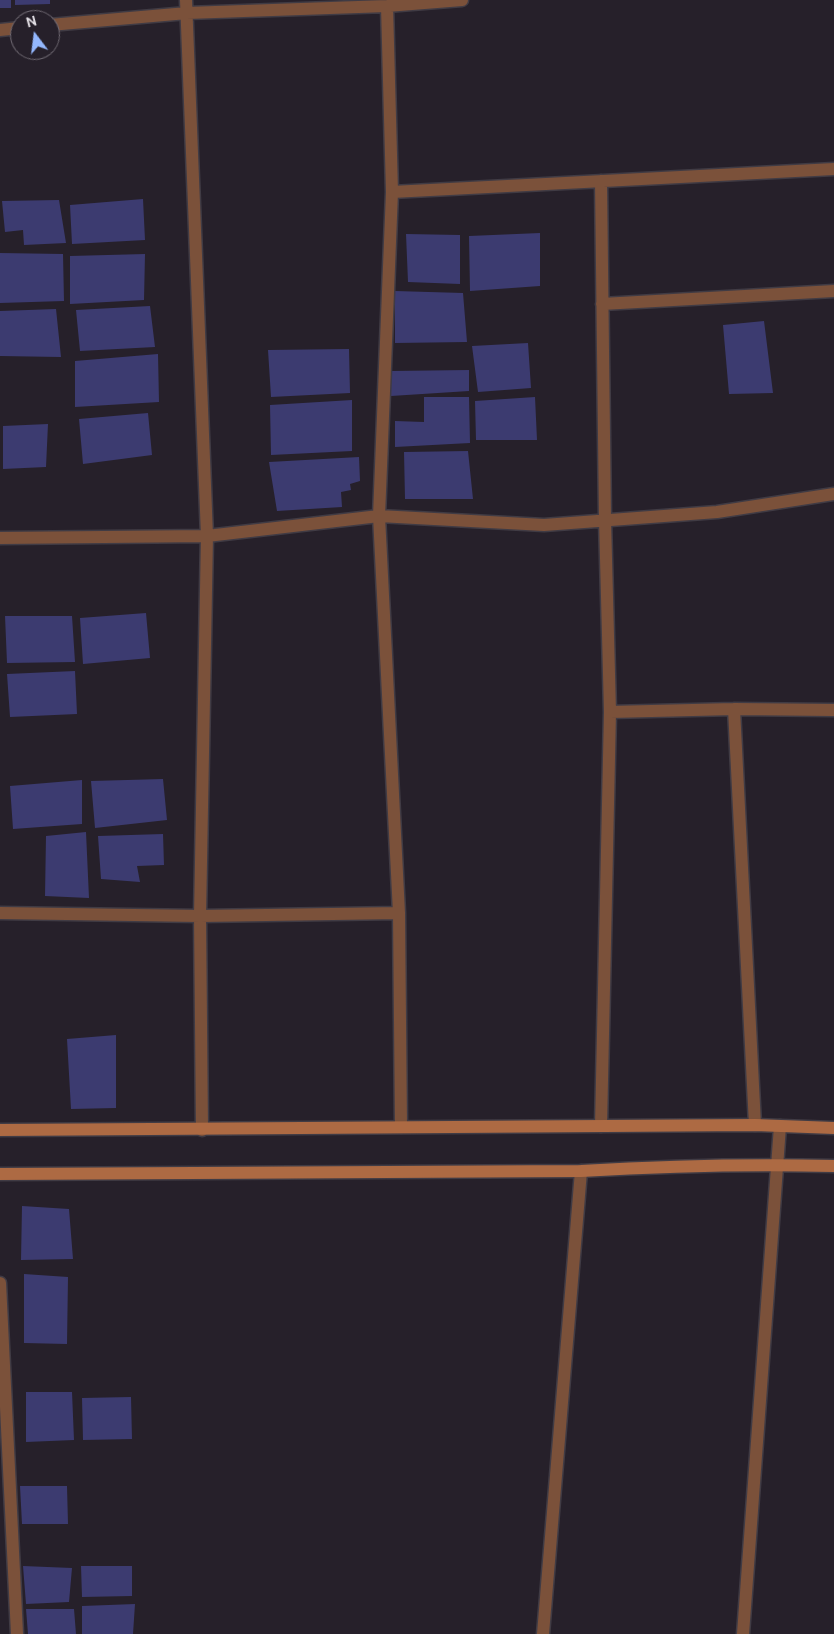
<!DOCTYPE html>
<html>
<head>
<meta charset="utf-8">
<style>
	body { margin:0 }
	#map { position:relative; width:834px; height:1634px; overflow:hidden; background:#26202a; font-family:Ubuntu,sans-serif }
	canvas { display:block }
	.north { position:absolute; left:10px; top:10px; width:50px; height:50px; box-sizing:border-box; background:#26202a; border:1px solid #726c75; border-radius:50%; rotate:345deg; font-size:14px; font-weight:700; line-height:20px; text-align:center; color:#e3dfe5 }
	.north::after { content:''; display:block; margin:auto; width:18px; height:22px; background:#93b7fd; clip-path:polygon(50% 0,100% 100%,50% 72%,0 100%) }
</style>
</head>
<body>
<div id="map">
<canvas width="834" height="1634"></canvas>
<div class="north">N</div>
</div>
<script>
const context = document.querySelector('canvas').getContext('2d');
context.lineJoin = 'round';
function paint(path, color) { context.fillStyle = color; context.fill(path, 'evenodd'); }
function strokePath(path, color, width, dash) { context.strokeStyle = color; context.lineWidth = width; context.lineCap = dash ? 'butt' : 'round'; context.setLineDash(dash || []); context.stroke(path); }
const building = new Path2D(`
	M0,0H11V8H0Z
	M15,0H50V4L15,5Z
	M143,199L145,240L72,244L70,205Z
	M59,200L66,243L24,245L23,230L5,232L2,201Z
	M540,233V286L470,291L469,236Z
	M406,234L460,235V284L408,282Z
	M0,253L63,254L64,301L0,303Z
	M145,254L144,300L70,304V256Z
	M395,291L463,293L467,342L395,343Z
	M150,306L155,347L80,351L76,310Z
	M56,309L61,357L0,356V311Z
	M764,321L773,393L729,394L723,325Z
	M528,343L531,388L478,392L472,346Z
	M349,349L350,393L271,397L268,350Z
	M158,354L159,402L75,407V361Z
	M469,370V391L391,396V371Z
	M424,397H469L470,443L395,447V421L424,422Z
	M535,397L537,440H476L475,401Z
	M352,400V451L271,455L270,405Z
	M148,413L152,455L83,464L79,419Z
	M48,424L46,467L3,469V426Z
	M468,451L473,499H405L404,452Z
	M359,457L360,481L350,484L351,490L341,492L342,507L277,511L269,462Z
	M146,613L150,658L83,664L80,618Z
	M5,616H72L75,662L7,663Z
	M75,671L77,714L10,717L7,674Z
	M163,779L167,820L95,828L91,781Z
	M82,780V824L13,829L10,786Z
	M86,832L89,898L45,896L46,836Z
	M163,834L164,865L137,866L140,882L101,879L98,836Z
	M116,1035V1108L71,1109L67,1039Z
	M22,1206L69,1209L73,1259L21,1260Z
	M24,1274L68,1277L67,1344L24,1343Z
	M26,1392H72L74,1440L26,1442Z
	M131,1397L132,1439L83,1440L82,1398Z
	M20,1486H67L68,1524H22Z
	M23,1566L72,1568L69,1602L26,1604Z
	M81,1566H132V1596L82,1597Z
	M135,1604L133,1634H82V1606Z
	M26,1609H74L76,1634H28Z`);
const street = new Path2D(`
	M186,0L207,536L200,916L202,1130
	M387,6L392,192L379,516L399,913L401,1127
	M50,25L187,13L387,6L462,0
	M0,30L20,28
	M601,181L605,520L610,712L601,1126
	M392,192L834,169
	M602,304L834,291
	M0,538L207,536L379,516L544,525L717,512L834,494
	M734,709L755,1125
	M610,712L734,709L834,710
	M0,913L200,916L399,913
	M0,1283L17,1634
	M543,1634L581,1171
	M743,1634L780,1126`);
const secondary = new Path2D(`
	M0,1130L755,1125L834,1128
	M0,1174L581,1171C665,1166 750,1164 834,1166`);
paint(building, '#3c3b70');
strokePath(street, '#403b44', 15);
strokePath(secondary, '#403b44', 15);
strokePath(street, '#7b513a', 12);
strokePath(secondary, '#ad6a43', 12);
</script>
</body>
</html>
